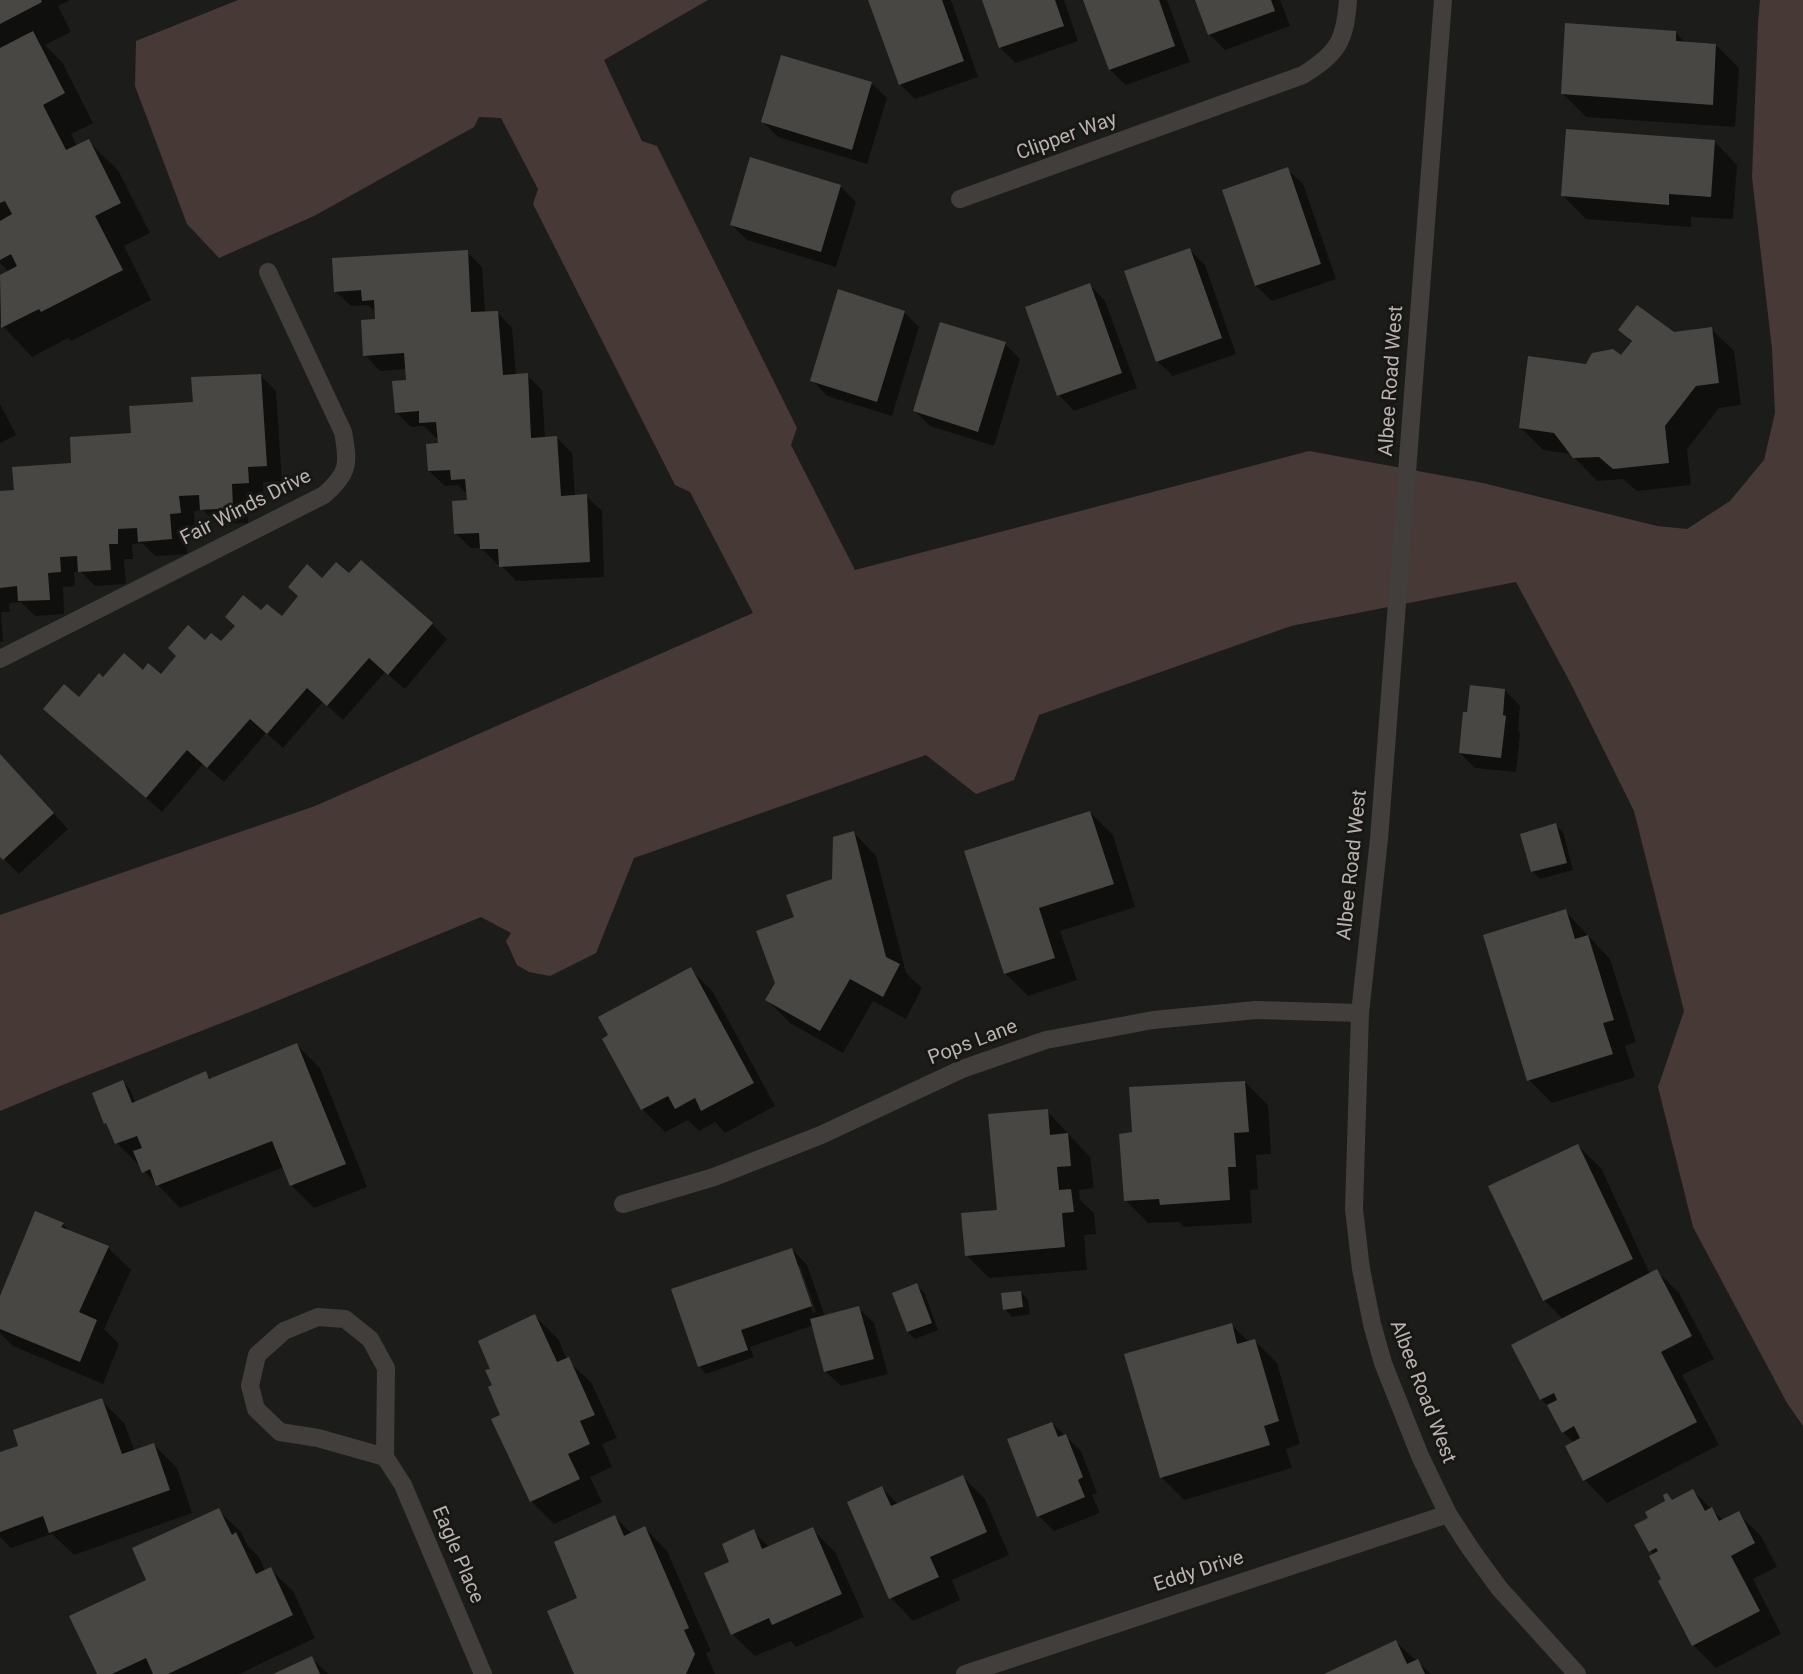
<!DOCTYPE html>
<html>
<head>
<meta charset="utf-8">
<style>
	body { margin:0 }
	canvas { display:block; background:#1c1c1a }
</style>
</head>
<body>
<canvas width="1803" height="1674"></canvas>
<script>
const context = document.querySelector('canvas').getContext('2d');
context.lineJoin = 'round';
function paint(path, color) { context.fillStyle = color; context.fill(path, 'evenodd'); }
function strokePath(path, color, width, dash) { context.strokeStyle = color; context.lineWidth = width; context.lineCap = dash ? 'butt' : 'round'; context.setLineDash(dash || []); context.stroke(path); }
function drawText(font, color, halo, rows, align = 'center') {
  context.font = font + ' Roboto,sans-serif'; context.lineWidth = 6; context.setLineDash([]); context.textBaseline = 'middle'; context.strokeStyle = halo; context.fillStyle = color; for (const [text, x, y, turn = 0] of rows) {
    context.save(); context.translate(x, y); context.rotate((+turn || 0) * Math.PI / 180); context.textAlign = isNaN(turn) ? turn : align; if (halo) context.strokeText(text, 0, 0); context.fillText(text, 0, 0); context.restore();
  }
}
const water = new Path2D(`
	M238,0H708L604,60L642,141L657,146L797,428L791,445L855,570L1309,451L1483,483L1657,526L1687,529L1730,501L1764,460L1775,413L1772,349L1752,177L1758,23L1760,0H1803V1426L1787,1403L1693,1227L1658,1087L1684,1011L1634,811L1571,684L1516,582L1291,626L1039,715L1014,780L976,794L926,755L634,858L596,953L550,976L529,972L517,965L506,941L511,933L481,917L255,1010L65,1084L0,1111V915L315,806L753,613L690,492L675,485L533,204L538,189L501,118L479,117L474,127L314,216L219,258L187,224L135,86L136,41Z`);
const shadow = new Path2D(`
	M0,0H70L58,6L71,32L45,45L62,62L93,123L71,134L77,146L88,141L118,170L150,233L124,246L151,300L71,341L68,338L32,357L0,323V277L9,272L0,263Z
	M870,0H951L978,77L915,99L900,84Z
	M984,0H1064L1078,41L1016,63L1000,48Z
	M1084,0H1167L1190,62L1126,85L1110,70Z
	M1197,0H1280L1290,26L1225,50L1210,35Z
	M1676,33L1687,44L1716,45L1739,68L1735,127L1586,117L1563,94Z
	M871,83L887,98L867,164L778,137L763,122Z
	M1715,142L1737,165L1733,219L1691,217V227L1586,219L1563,196Z
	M1287,169L1303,184L1336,279L1272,301L1256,286L1223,191Z
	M840,186L856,202L836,267L747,240L731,224Z
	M1190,250L1205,265L1236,354L1173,376L1157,361Z
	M467,252L482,267L485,313L497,312L512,328L516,375H527L542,390L545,438H557L572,453L575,496H586L602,511L604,577L516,581L500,564H497L481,548H471L455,533L468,502V495L458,485L445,486L429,471L439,444V438H436L424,426L411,427L396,412L407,381L406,369L380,371L365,355L377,321V313L368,305L351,306L335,291Z
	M1090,285L1105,301L1137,388L1074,411L1059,395Z
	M904,312L919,327L892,416L827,396L812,380Z
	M1711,329L1734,351L1741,405L1719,408L1687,449L1691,485L1637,491L1623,479L1597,481L1571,454L1543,450L1520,427L1586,365L1622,357L1633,343L1620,330L1674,334Z
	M1005,344L1020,359L994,446L930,426L915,411Z
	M260,375L276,391L282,481L263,482L264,498L247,499L248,523L217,524L203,510L194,511L195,528L185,529L187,554L155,556L142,543L132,544L133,559H124L126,584L95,586L80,571L74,572L75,586L63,587L64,614L35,616L21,602L9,603L10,612H1L3,642H0V492L15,491L194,404Z
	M0,404L16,435L0,443Z
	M350,576L432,624L447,639L405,689L385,672L343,720L323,702L283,748L266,733L224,782L203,764L162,812L45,709L79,699L103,679L143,672L161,676L205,642L222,643L261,612L282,618L322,580Z
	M1505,690L1520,706L1518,730L1520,733L1516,772L1475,768L1460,753Z
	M0,755L68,829L19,874L0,855Z
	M1090,812L1113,835L1135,907L1060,931L1077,980L1028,996L1005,973L966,852Z
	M1556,825L1563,832L1573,870L1540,879L1532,871Z
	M854,833L876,856L906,973L922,988L906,1019L873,1001L843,1053L790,1023L767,1000L777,983L796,918L833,880Z
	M1565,911L1610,959L1636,1042L1625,1046L1635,1077L1552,1103L1529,1080Z
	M690,969L713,992L775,1106L725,1133L715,1122L699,1131L688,1120L665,1132L643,1110L604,1039Z
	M297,1045L320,1068L367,1187L314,1208L291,1185L284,1167L180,1208L117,1143L110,1128L106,1123L94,1094L123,1082L130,1089L135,1102L205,1073L211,1079Z
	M1245,1082L1268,1105L1271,1154L1256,1155L1258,1189L1250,1190L1252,1223L1184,1227L1179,1222L1148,1223L1125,1200L1134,1134Z
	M1047,1111L1090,1157L1094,1188L1079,1190L1080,1200L1094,1213L1096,1234L1084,1235L1087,1270L989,1278L966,1255L998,1212Z
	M1578,1146L1601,1168L1650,1274L1656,1270L1679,1293L1714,1359L1682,1375L1719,1445L1607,1503L1585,1480L1574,1443L1563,1432L1550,1408L1541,1399L1563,1319L1544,1300Z
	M63,1224L71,1233L108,1248L131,1270L104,1329L119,1344L103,1384L13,1346L0,1333V1300Z
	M792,1249L807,1265L825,1316L858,1308L874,1323L888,1374L841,1386L825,1371L814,1325L750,1347L754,1357L706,1374L699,1366ZM797,1266H800L816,1312L813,1313Z
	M916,1285L924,1292L938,1330L915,1339L908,1332Z
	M1021,1292L1028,1300L1030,1314L1012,1317L1005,1309Z
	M535,1316L558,1339L567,1360L591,1382L617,1438L602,1444L612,1467L590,1477L602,1502L554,1524L531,1501L493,1385L492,1370Z
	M1231,1324L1249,1342L1254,1340L1277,1363L1300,1444L1286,1449L1292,1468L1184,1500L1161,1477Z
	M101,1400L124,1423L135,1452L154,1445L177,1468L192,1513L74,1555L52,1534L11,1548L0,1537V1454L18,1448Z
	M1052,1423L1081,1451L1097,1493L1092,1495L1100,1513L1054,1531L1039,1516Z
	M962,1476L985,1499L1009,1555L952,1580L960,1600L913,1621L891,1598L882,1488L898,1504Z
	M1693,1491L1724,1521L1738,1513L1761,1536L1777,1567L1753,1579L1781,1634L1716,1668L1693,1645L1663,1580L1654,1555L1650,1551V1518L1667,1501V1495L1673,1501Z
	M218,1510L241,1532L248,1546L259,1557L265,1571L270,1569L293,1591L315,1638L239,1674H99L146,1582Z
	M615,1517L632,1534L645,1528L667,1551L711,1651L706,1653L715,1674H576L579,1598Z
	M812,1529L835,1552L864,1617L796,1647L791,1641L755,1656L732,1634L731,1563L753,1531L769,1547Z
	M1396,1642L1431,1674H1327Z
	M312,1658L328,1674H276Z`);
const building = new Path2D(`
	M0,0H41L42,2L0,24Z
	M868,0H942L964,61L899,85Z
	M982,0H1055L1064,26L999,48Z
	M1083,0H1159L1175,46L1109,70Z
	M1195,0H1271L1275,11L1208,35Z
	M1565,23L1676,31V41L1716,44L1713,105L1561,94Z
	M33,31L65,93L43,105L66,150L89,139L121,203L95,216L123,270L41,312L39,309L1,328L0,275L17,266L11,254L0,260V221L12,214L5,201L0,203V48Z
	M781,55L872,82L852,150L761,122Z
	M1566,129L1715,140L1711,197L1669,194V205L1561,196Z
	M750,157L841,185L821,252L730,225Z
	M1288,167L1321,264L1255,286L1222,190Z
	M1190,248L1222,338L1156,362L1124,271Z
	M468,250L471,312L498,311L503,375L528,373L531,438L557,436L561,496L587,494L590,562L499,567L498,549H480L479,533L454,534L452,501L467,500L465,479L451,480L450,470L428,471L426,444L438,443L436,422L419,423V411L395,413L392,381L406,380L404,353L363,356L361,320L375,319L374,300L362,301L361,290L334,292L332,258Z
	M1090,283L1122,373L1057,396L1025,307Z
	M838,289L905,311L877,402L810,381Z
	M1637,305L1674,332L1712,327L1719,383L1696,386L1665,426L1669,463L1613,469L1599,457L1573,458L1554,433L1519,428L1528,356L1586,364L1592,353L1613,349L1621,355L1632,341L1618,330Z
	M940,322L1006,342L978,432L913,411Z
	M261,374L267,466L248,467L249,483L232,484L233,508L200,510L199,495L179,496L181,513L170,514L172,539L138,542L137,528L118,529V544H109L111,570L78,572L77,556L60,557L61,572L48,573L50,600L18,601L17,586L0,588V491L14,490L12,467L71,463L70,437L131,433L129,406L193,402L191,377Z
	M361,560L433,623L388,675L369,658L327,706L307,688L267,734L250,719L207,768L187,750L146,798L43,709L64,684L79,697L99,673L103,677L124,653L143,670L148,663L161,674L176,656L168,648L188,625L205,640L211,633L221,641L235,626L225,617L243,595L261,610L267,604L282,616L298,596L288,587L307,564L322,578L336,562L349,573Z
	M1470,685L1505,689L1503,715L1506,716L1501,758L1459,753L1463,712H1467Z
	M0,754L54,813L3,860L0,857Z
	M1090,811L1114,884L1039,908L1055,958L1004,974L964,851Z
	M1556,823L1567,863L1531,872L1520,834Z
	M854,831L886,957L900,964L883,997L850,979L820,1031L765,1000L775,983L756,931L794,917L786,895L832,879L833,837Z
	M1566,909L1575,939L1588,935L1614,1020L1603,1023L1613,1054L1527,1081L1483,935Z
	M691,967L754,1083L701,1111L695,1098L675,1109L668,1096L641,1110L602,1039L608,1035L598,1017Z
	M297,1043L346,1164L290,1186L272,1141L156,1186L150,1169L142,1173L133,1151L142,1148L137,1136L115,1144L106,1123L104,1124L92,1093L123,1080L132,1103L206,1071L209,1079Z
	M1245,1081L1249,1132L1234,1133L1236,1167H1228L1230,1200L1160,1205L1159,1199L1124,1201L1119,1134L1132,1132L1129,1087Z
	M1048,1109L1050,1135L1068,1133L1071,1166L1057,1167L1059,1190L1071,1189L1074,1212L1062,1213L1065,1247L965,1256L961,1213L997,1210L988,1114Z
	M1578,1144L1633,1259L1543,1301L1488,1186Z
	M35,1211L64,1223L61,1227L109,1246L79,1312L97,1320L80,1362L0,1329V1296Z
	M792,1248L812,1306L741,1330L748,1350L698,1367L671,1289Z
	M1657,1269L1692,1336L1661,1352L1697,1422L1583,1481L1565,1446L1580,1438L1574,1426L1562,1433L1547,1405L1557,1400L1554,1393L1540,1400L1511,1345Z
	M917,1283L932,1323L907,1332L892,1293Z
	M1021,1291L1023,1307L1003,1310L1001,1293Z
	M859,1306L874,1359L824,1372L810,1319Z
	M535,1314L557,1362L569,1357L595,1415L580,1421L590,1444L568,1454L580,1479L530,1502L491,1419L500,1415L488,1387L492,1385L485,1370L490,1369L478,1341Z
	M1232,1323L1237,1344L1255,1339L1279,1421L1264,1426L1270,1445L1160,1478L1124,1354Z
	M102,1398L122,1454L154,1443L170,1490L49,1533L43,1516L0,1532V1452L18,1446L13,1430Z
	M1052,1422L1058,1437L1066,1434L1083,1477L1078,1480L1085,1497L1037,1517L1007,1439Z
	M963,1475L987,1532L930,1557L939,1577L889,1599L847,1502L882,1486L891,1506Z
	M1693,1489L1705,1511L1712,1507L1719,1521L1739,1511L1755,1543L1731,1556L1760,1611L1692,1646L1658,1581L1661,1579L1649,1556L1658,1551L1656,1548L1649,1552L1634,1525L1648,1518L1645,1512L1665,1501L1663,1495L1667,1493L1672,1500Z
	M219,1508L232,1535L236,1532L256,1574L271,1567L293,1615L168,1674H153L146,1658L112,1674H97L69,1616L146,1580L132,1548Z
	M615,1515L624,1536L645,1526L689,1628L684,1630L695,1654L686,1674H574L547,1611L577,1598L554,1542Z
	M813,1527L842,1594L772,1625L769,1618L731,1635L704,1573L729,1562L722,1544L754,1529L762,1549Z
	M1396,1640L1407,1664L1418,1659L1425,1674H1324Z
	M312,1656L320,1674H273Z`);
const minor = new Path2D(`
	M1443,0L1379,839L1360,1013L1354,1209L1361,1269L1372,1324L1383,1363L1420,1456L1448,1514L1470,1548L1499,1588L1577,1674
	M960,199L1303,75C1338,53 1345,41 1348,0
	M0,659L324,495C349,473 349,464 343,432L268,272
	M623,1204L714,1177L821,1135L962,1069L1046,1040L1153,1020L1256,1010L1360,1013
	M385,1457L318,1438L280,1432L256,1409L250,1386L257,1355L284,1331L318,1317L345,1319L370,1339L386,1368L385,1457L403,1485L483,1674
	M965,1674L1448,1514`);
const streetNames = [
	["Clipper Way",1067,137,-20],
	["Albee Road West",1392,381,-86],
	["Fair Winds Drive",246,508,-27],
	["Albee Road West",1353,865,-84],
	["Pops Lane",973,1043,-21],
	["Albee Road West",1422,1392,69],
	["Eagle Place",457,1555,67],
	["Eddy Drive",1199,1572,-18]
];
paint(water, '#463936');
paint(shadow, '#0007');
paint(building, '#494744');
strokePath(minor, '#413e3c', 18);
drawText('20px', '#bbb2ae', '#171715', streetNames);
</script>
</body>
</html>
